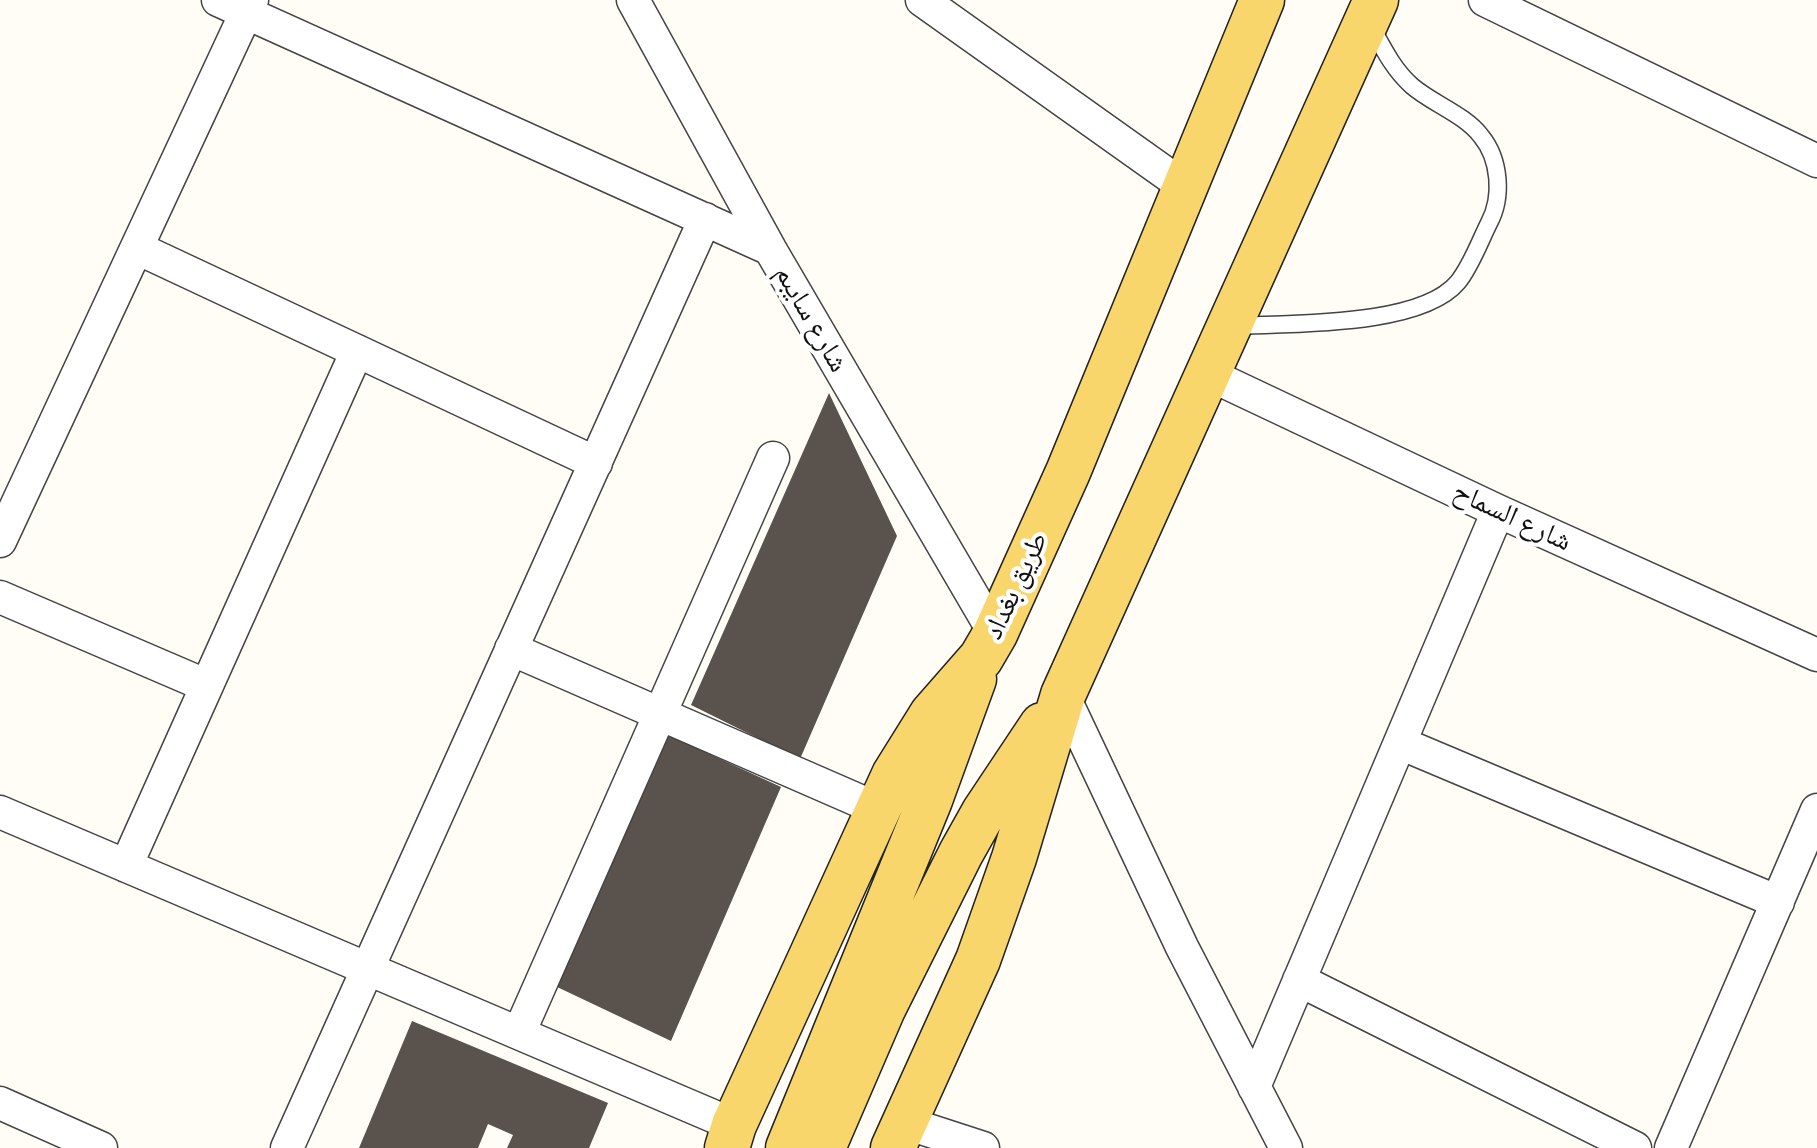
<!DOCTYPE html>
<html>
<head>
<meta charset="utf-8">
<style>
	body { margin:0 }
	canvas { display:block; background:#fffdf5 }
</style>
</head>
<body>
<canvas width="1817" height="1148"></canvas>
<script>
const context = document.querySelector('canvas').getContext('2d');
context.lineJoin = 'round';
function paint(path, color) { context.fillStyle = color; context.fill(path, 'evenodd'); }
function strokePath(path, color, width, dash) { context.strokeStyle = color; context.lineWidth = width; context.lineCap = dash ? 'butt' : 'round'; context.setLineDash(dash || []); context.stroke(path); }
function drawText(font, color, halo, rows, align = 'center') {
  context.font = font + ' "Zilla Slab","Noto Naskh Arabic",serif'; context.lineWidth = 8; context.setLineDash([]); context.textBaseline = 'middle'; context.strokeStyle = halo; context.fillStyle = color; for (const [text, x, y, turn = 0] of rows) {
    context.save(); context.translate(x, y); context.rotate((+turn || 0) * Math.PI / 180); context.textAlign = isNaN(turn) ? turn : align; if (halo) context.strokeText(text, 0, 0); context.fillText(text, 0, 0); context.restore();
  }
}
const building = new Path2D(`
	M829,393L897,536L800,759L691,705Z
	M666,734L781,787L671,1041L555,986Z
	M412,1021L608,1103L589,1148H507L513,1135L488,1124L478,1148H359Z`);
const service = new Path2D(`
	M1235,326C1291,323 1421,327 1458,282C1471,266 1480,241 1489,223C1503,197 1500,159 1481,136C1464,114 1433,104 1412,86C1393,69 1383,48 1371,26`);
const minor = new Path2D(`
	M218,0L770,249
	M633,0L770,249L995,634
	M922,0L1185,187
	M1485,0L1817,161
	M137,248L596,463
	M1208,374L1498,511L1817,655
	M0,541L252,0
	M0,597L205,685
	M511,649L878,809
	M1063,695L1182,947L1286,1148
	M1400,743L1778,902
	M0,812L734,1125
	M126,866L357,351
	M1299,980L1635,1148
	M519,1033L773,458
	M1254,1087L1498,511
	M0,1103L101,1148
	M906,1123L983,1148
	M287,1148L705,219
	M1671,1148L1817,810`);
const primary = new Path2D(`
	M727,1148L734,1125L894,775L932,714L981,658L995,634L1068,472L1262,0
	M788,1148L930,800L974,679
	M823,1148L883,1009L961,853L984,812L1042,725
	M893,1148L978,960L1014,858L1063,695L1376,0`);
const streetNames = [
	["شارع سايبم",811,319,60],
	["شارع السماح",1512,517,25],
	["طريق بغداد",1016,586,-65]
];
paint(building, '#5a524d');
strokePath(service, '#444', 19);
strokePath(minor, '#444', 35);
strokePath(primary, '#222', 47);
strokePath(service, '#fff', 16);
strokePath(minor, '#fff', 32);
strokePath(primary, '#f9d66b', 44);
drawText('28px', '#111', '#fff', streetNames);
</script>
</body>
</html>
